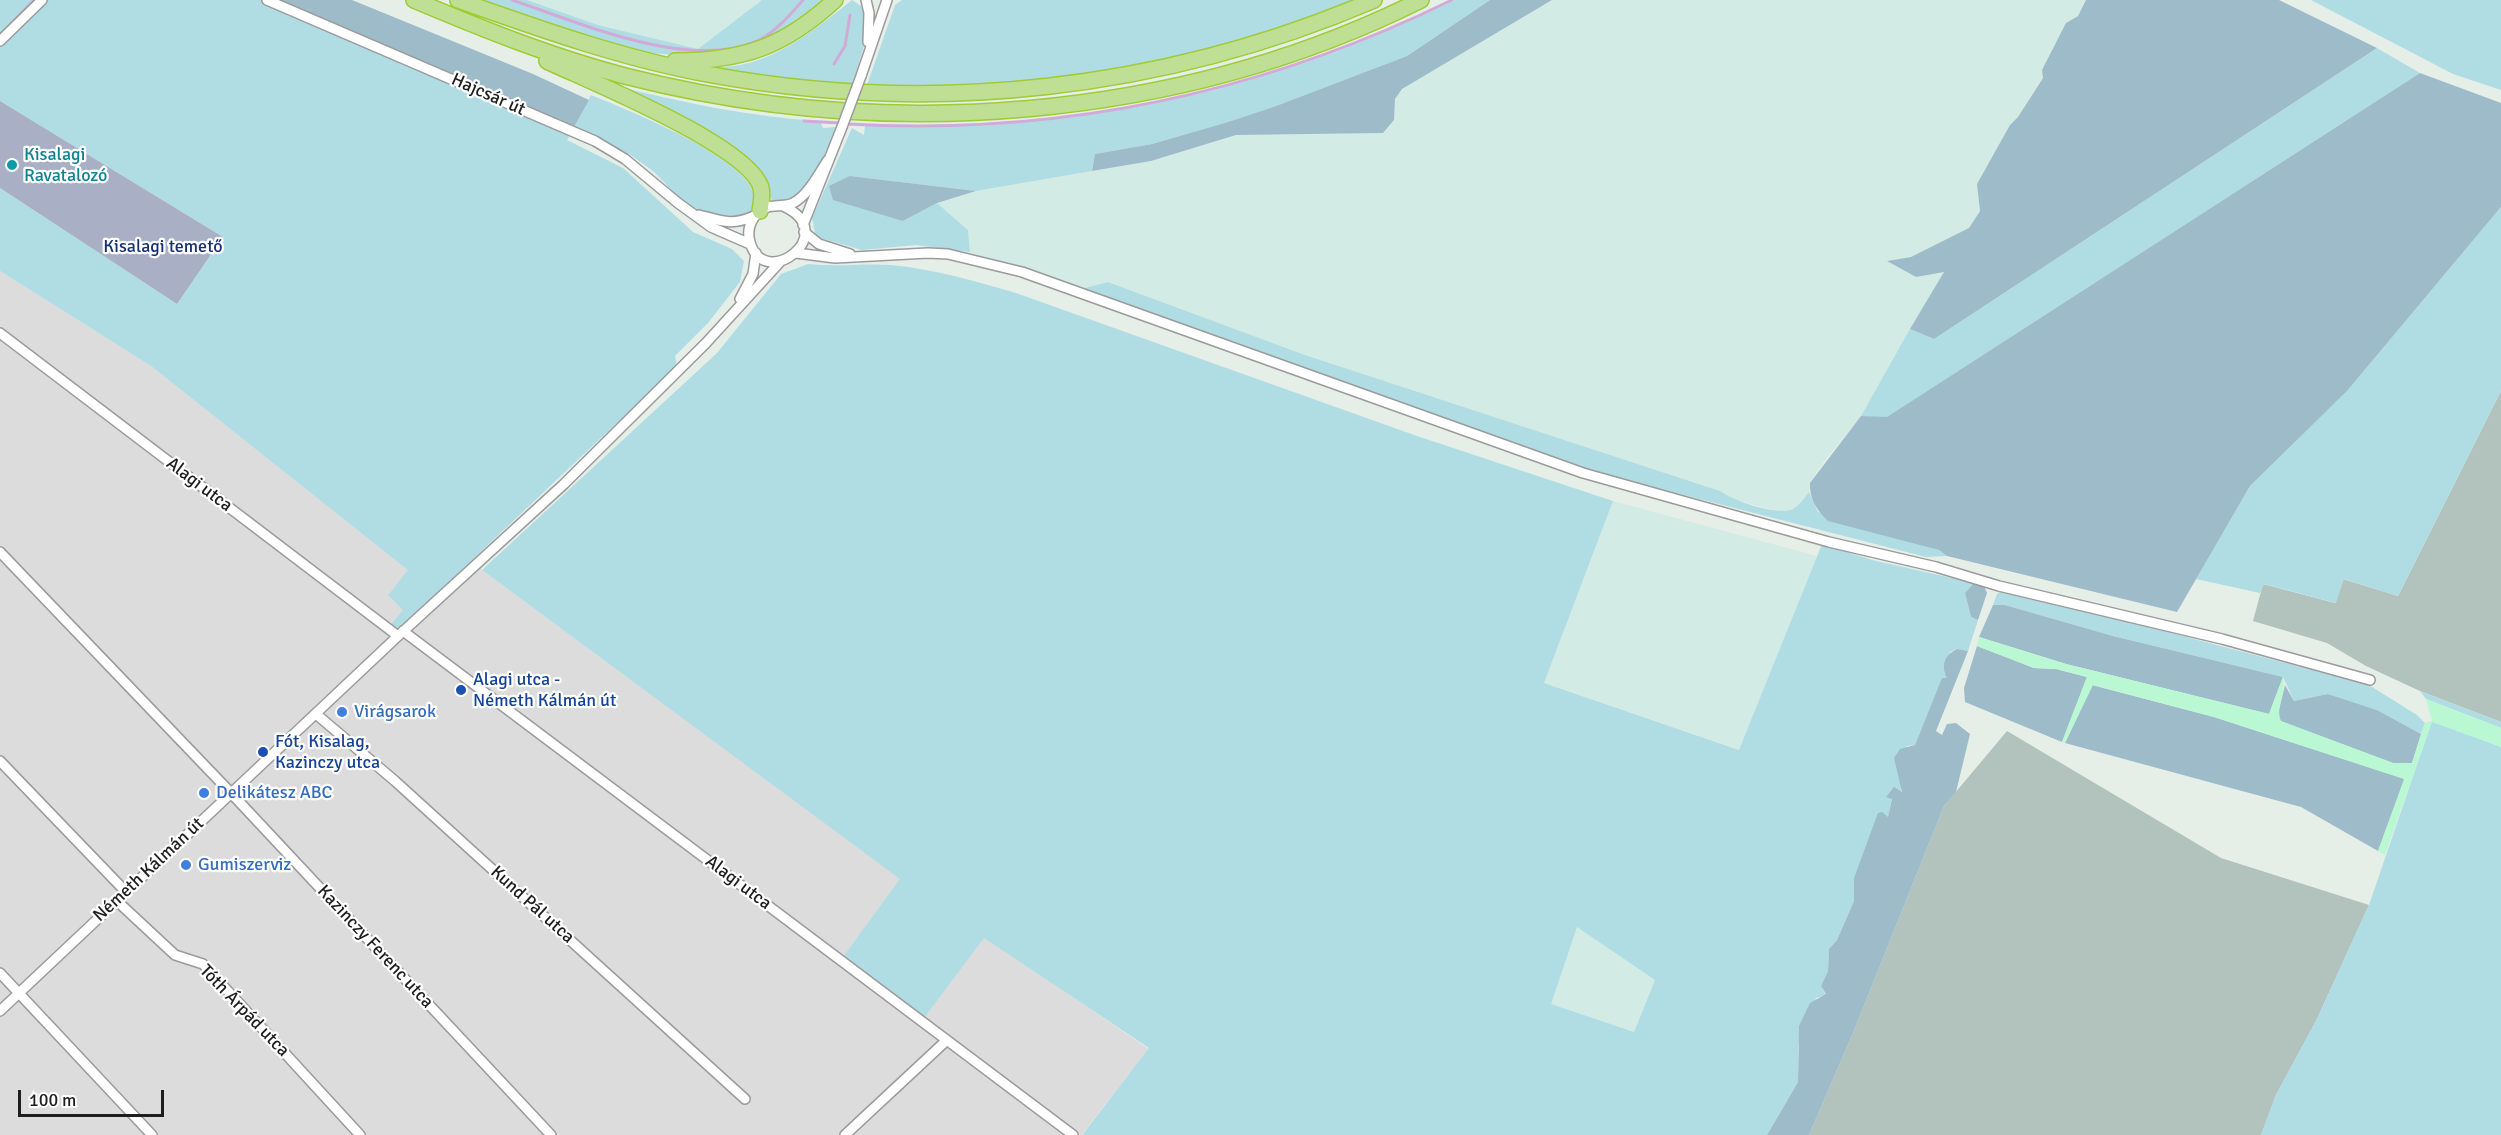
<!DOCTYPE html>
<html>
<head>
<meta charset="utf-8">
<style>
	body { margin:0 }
	#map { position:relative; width:2501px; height:1135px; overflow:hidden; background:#e6eee8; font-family:Signika,sans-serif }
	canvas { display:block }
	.scale { position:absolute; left:18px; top:1090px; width:146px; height:27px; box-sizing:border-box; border:3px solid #1e1e1e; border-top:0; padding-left:8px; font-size:18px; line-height:21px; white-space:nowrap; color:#1e1e1e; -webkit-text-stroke:4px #fff; paint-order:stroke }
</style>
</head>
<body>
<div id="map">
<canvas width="2501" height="1135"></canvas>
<div class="scale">100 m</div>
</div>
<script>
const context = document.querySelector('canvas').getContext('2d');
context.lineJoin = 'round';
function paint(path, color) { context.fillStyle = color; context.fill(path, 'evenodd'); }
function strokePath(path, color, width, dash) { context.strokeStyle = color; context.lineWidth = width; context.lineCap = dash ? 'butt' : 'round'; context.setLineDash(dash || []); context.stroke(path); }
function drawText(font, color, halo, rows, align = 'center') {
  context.font = font + ' Signika,sans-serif'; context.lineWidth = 4.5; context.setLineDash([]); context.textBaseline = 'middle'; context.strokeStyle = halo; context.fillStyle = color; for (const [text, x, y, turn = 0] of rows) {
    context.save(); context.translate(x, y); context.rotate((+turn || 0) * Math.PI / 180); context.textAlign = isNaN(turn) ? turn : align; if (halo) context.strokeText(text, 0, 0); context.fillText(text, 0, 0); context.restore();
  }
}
const residential = new Path2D(`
	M0,271L151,366L409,570L388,595L404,610L390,624L400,628L473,559L482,570L901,879L844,957L924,1017L984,937L1149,1049L1083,1133L1085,1135H0Z`);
const construction = new Path2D(`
	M2501,391V722L2420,691L2366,666L2327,643L2253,621L2263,584L2335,603L2343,579L2398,596Z
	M2007,731L2221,858L2369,905L2317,1019L2276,1095L2261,1135H1809L1853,1033L1944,806Z`);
const farmland = new Path2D(`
	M527,0H762L698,49L598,25Z
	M1552,0H2086L2078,16L2066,23L2043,77L2018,117L2010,125L1977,184L1980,211L1969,228L1911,257L1888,261L1916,277L1945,271L1861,416L1823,463L1810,483L1809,492L1795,508L1779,512L1730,498L1720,491L1305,355L1108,282L1077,290L970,252L968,230L937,203L976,191L1151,161L1236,135L1383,133L1394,120L1395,99L1402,89Z
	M1613,501L1817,556L1740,750L1544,683Z
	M1577,926L1655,980L1634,1032L1550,1004Z`);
const grass = new Path2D(`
	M0,0H281L574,127L591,95C621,107 760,162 754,200C753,206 753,212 747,216C729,226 698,212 683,201C673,194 666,183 657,175C650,168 640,162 632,156C614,145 593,137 574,128L567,140L623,168L693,232L732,249L744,261L740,282L708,323L675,356L677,366L400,628L390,625L403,610L388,595L408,570L151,366L0,271V188L177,304L223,237L0,101Z
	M476,0H527L598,25L698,49L762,0H830L763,46L683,56L630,51Z
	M852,0L864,8V46L852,85H825L703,69C715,68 728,67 740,65C782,57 819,26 852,0Z
	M902,0H1366L1201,55L1125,70L1000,85H867L895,5Z
	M1455,0H1490L1407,56L1276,106L1228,122L1152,144L1095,154L1092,171L976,191L850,176L903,221L937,203L968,230L970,252L916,245L862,250L820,238L815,234L812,218L852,128L864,135L865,125C897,128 929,126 961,125C1134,121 1300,77 1455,0Z
	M2311,0H2501V90L2453,74Z
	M2377,48L2420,73L1886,418L1861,416L1910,329L1934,339Z
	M612,85C681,102 749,117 820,121L823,128L836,127C830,143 812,188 799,197C793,201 783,202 776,203L772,201L766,185Z
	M2501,207V391L2398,596L2344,579L2336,603L2264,584L2260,593L2196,579L2250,486L2347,391Z
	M808,264C836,267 863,263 891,265C934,269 975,281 1016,293L1417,436L1613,501L1544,683L1739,750L1822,544L1872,560L1974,583L1965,593L1971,617L1978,620L1968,651L1956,649L1950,652L1948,679H1942L1915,745L1907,746L1901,792L1887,797L1892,798L1888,818L1854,878V901L1837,940L1829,949L1828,971L1821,986L1826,995L1816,998L1798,1046V1082L1767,1135H1085L1083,1134L1149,1048L984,938L924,1018L843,957L900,879L482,570L717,353L781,274ZM1577,927L1655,980L1634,1032L1551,1004Z
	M1108,282L1305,355L1720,491C1734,501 1776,516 1793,509C1799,506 1805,497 1809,492L1818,512L1939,550L1947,556L1926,557L1582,469L1077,290Z
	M2004,589L2369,685L2417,715L2425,723L2421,734L2377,710L2328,694L2294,701L2283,677L2113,636L2005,605H1993L1997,594Z
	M2420,691L2501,722V728L2426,699Z
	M2432,721L2501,747V1135H2261L2276,1095L2317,1019L2369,905Z`);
const forest = new Path2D(`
	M281,0H352L533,74L589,100L574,127Z
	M1490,0H1552L1402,89L1395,99L1394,120L1383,133L1236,135L1151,161L1092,171L1095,154L1152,144L1228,122L1276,106L1407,56Z
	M2086,0H2279L2377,48L1934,339L1910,329L1944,272L1916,277L1887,261L1911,257L1969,228L1980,211L1977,184L2010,125L2018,117L2043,78L2042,70L2066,23L2078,16Z
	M2420,73L2501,103V207L2347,391L2250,486L2177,612L1947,556L1939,550L1828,521C1817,511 1809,498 1810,483L1861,416L1887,417Z
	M850,176L976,191L937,203L903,221L833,200L829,186Z
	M1974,583L1984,586L1987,593L1978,620L1971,617L1965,593Z
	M1993,605H2005L2113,636L2283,677L2269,714L2066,664L1979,637Z
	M1977,646L2034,668L2056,669L2087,677L2062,742L1965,702L1964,688Z
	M1957,649L1968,651L1936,731L1942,735L1947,724L1956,723L1970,734L1956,792L1944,806L1853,1033L1809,1135H1767L1798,1082L1799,1026L1810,1003L1826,994L1821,986L1828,971L1829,949L1837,940L1854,901V878L1878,813L1882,812L1888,817L1892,799L1886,797L1894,787L1902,792L1894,758L1900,749L1915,745L1942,678H1947C1941,666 1944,655 1957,649Z
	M2092,685L2214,717L2405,779L2378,851L2301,807L2065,743Z
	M2285,685L2294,701L2328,694L2377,710L2421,734L2412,763H2393L2280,721L2278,714Z`);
const sand = new Path2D(`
	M1979,637L2066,664L2269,714L2283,677C2287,692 2275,706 2281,721L2393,763H2412L2425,723L2432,721L2426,699L2501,728V747L2432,722L2385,855L2378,851L2404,779L2214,717L2093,685L2065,743L2062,742L2087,677L2056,669L2034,668L1977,646Z`);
const cemetery = new Path2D(`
	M0,101L223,237L177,304L0,188Z`);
const stream = new Path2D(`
	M512,0C581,23 685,70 755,42C774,34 790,15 803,0
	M10,25L34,0
	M834,64L845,46L850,15
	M804,121L840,123
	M847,124C1059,136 1261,94 1452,0`);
const minor = new Path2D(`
	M267,0L595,141L625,159L678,203L711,227L750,244
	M866,0L869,13L868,42
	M0,41L42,0
	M861,76L887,0
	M783,206C843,233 764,293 750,242C745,225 757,206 775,206C781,205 787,206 793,203C808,196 819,173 828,160
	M699,215C722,221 732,226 754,216
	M803,225L842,127
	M804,232L819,244L850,254
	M796,253L835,258L928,253L948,254L1022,272L1583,473L1829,542L1936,567L1999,586L2222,639L2370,680
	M740,299L753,274L756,253
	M0,333L398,636
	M0,552L231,793L551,1135
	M403,631L1073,1135
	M316,714L395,781L745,1099
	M0,761L126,892
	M117,901L175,955L203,964L360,1135
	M0,973L152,1135
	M0,1011L398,636L564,484L706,343L780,262
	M845,1135L947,1040`);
const highway = new Path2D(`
	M414,0C483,29 552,57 625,76C887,143 1178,121 1421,0
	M458,0C540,29 621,58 707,74C932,116 1164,90 1374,0
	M547,61C589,81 750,146 761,188C763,196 761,204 760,211
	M675,61C743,61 784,47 835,0`);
const minorBridge = new Path2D(`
	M842,127L861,76`);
const markers = [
	[12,165,6,"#0f9aa8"],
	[461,690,6,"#1a4fb4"],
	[342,712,6,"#3f7fe0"],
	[263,752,6,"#1a4fb4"],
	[204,793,6,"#3f7fe0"],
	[186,865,6,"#3f7fe0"]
];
const streetNames = [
	["Hajcsár út",488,95,24],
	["Alagi utca",199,485,37],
	["Németh Kálmán út",149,870,-43],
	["Alagi utca",738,883,37],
	["Kund Pál utca",532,905,42],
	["Kazinczy Ferenc utca",375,947,47],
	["Tóth Árpád utca",244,1011,46]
];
const cultureNames = [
	["Kisalagi",24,155],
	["Ravatalozó",24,176]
];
const parkNames = [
	["Kisalagi temető",163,247]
];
const transitNames = [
	["Alagi utca -",473,680],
	["Németh Kálmán út",473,701],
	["Fót, Kisalag,",275,742],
	["Kazinczy utca",275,763]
];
const shopNames = [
	["Virágsarok",354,712],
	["Delikátesz ABC",216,793],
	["Gumiszerviz",198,865]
];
paint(residential, '#dcdcdc');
paint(construction, '#b2c2bc');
paint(farmland, '#d2ebe4');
paint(grass, '#b0dde4');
paint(forest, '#9ebbca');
paint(sand, '#baf8d4');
paint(cemetery, '#a9afc5');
strokePath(stream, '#d1aad8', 3);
strokePath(minor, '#9b9b9b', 12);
strokePath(highway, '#a0cb34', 18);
strokePath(minor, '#fff', 9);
strokePath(highway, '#bedf94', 15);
strokePath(minorBridge, '#9b9b9b', 12, []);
strokePath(minorBridge, '#fff', 9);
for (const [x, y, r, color] of markers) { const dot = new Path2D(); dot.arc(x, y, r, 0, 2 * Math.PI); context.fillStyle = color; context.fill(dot); strokePath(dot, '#fff', 2); }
drawText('18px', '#1e1e1e', '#fff', streetNames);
drawText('18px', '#0d838f', '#fff', cultureNames, 'left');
drawText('18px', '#153074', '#fff', parkNames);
drawText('18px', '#164399', '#fff', transitNames, 'left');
drawText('18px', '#366cbe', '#fff', shopNames, 'left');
</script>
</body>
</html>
